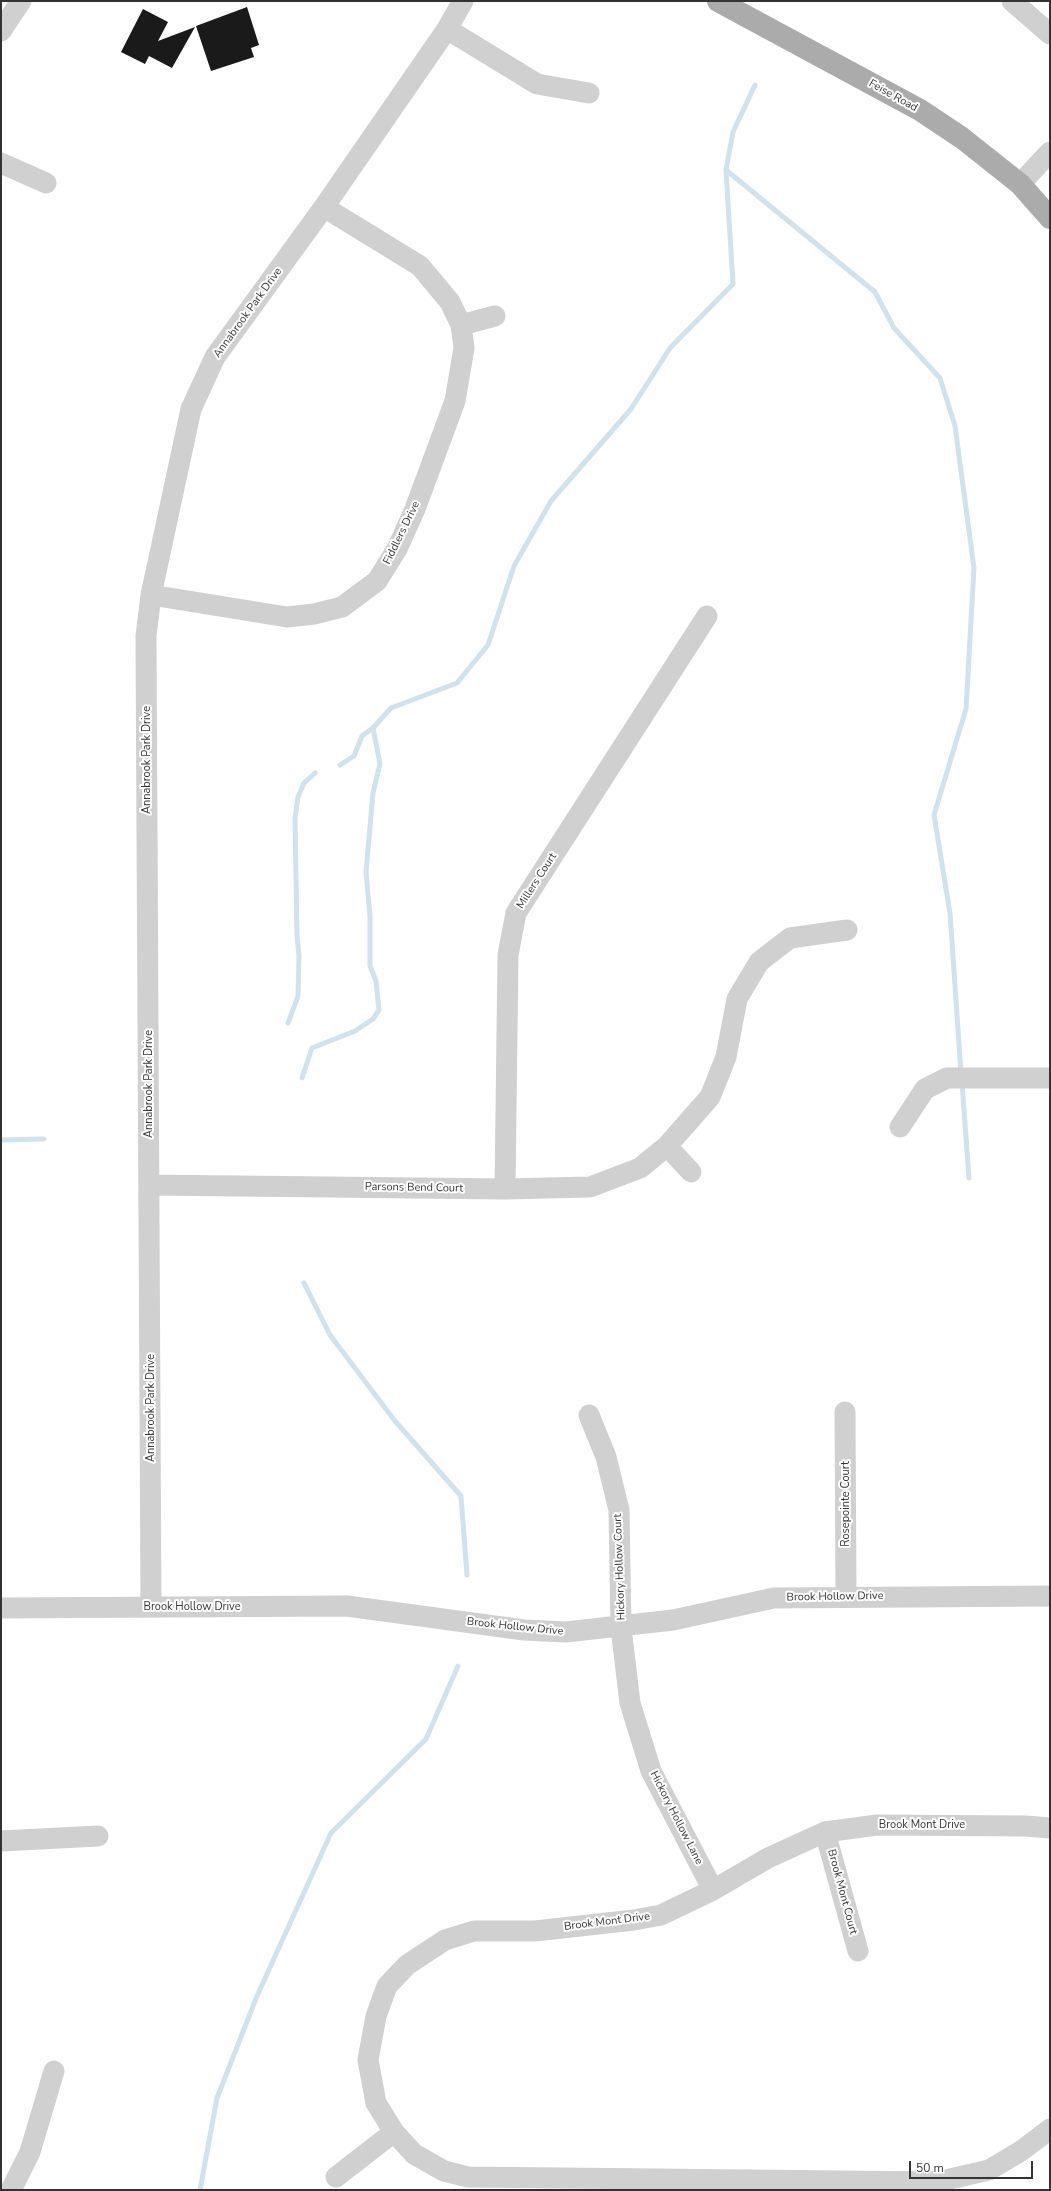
<!DOCTYPE html>
<html>
<head>
<meta charset="utf-8">
<style>
	body { margin:0 }
	#map { position:relative; width:1051px; height:2191px; overflow:hidden; background:#fff; font-family:"Nunito Sans",sans-serif }
	canvas { display:block }
	.frame { position:absolute; inset:0; border:2px solid #333; pointer-events:none }
	.scale { position:absolute; left:909px; top:2161px; width:124px; height:18px; box-sizing:border-box; border:2px solid #333; border-top:0; padding-left:5px; font-size:12px; line-height:14px; white-space:nowrap; color:#333; -webkit-text-stroke:3px #fff; paint-order:stroke }
</style>
</head>
<body>
<div id="map">
<canvas width="1051" height="2191"></canvas>
<div class="frame"></div>
<div class="scale">50 m</div>
</div>
<script>
const context = document.querySelector('canvas').getContext('2d');
context.lineJoin = 'round';
function strokePath(path, color, width, dash) { context.strokeStyle = color; context.lineWidth = width; context.lineCap = dash ? 'butt' : 'round'; context.setLineDash(dash || []); context.stroke(path); }
function paint(path, color) { context.fillStyle = color; context.fill(path, 'evenodd'); }
function drawText(font, color, halo, rows, align = 'center') {
  context.font = font + ' "Nunito Sans",sans-serif'; context.lineWidth = 4; context.setLineDash([]); context.textBaseline = 'middle'; context.strokeStyle = halo; context.fillStyle = color; for (const [text, x, y, turn = 0] of rows) {
    context.save(); context.translate(x, y); context.rotate((+turn || 0) * Math.PI / 180); context.textAlign = isNaN(turn) ? turn : align; if (halo) context.strokeText(text, 0, 0); context.fillText(text, 0, 0); context.restore();
  }
}
const stream = new Path2D(`
	M726,170L875,292L894,328L940,378L955,426L974,568L966,709L934,815L950,913L961,1073
	M340,765L354,756L362,736L373,728
	M288,1023L298,996L299,955L297,936L295,818L298,797L304,783L315,773
	M302,1078L312,1048L355,1031L373,1019L379,1010L376,981L370,966V916L366,872L373,793L380,764L373,728L391,708L457,683L488,645L514,566L551,501L631,409L670,348L733,284L726,170L733,132L755,85
	M962,1083L969,1178
	M1,1140L44,1139
	M304,1283L330,1335L395,1421L461,1496L467,1575
	M200,2190L217,2098L257,1996L331,1833L426,1739L458,1666`);
const building = new Path2D(`
	M247,7L259,45L251,48L254,57L211,71L196,26Z
	M143,9L168,22L158,41L195,27L172,68L149,56L145,64L121,52Z`);
const minor = new Path2D(`
	M1012,1L1050,34
	M447,29L537,84L589,93
	M1,31L21,1
	M1,163L46,183
	M1020,184L1050,152
	M461,325L495,316
	M151,595L287,617L314,614L342,607L377,581L397,549L415,509L455,401L464,348L461,325L450,302L420,266L324,207
	M900,1127L925,1089L947,1078H1050
	M667,1146L691,1172
	M150,1185L505,1189L590,1187L640,1168L667,1146L710,1097L726,1057L737,999L759,962L790,938L847,930
	M505,1189L508,955L516,913L707,616
	M845,1412L846,1596
	M589,1415L606,1457L619,1510L621,1628L630,1703L651,1771L713,1890
	M151,1607L146,636L151,595L191,409L215,357L324,207L447,29L463,1
	M1,1608L347,1606L524,1630L566,1632L673,1620L774,1598L1050,1596
	M1050,1828L1026,1826L877,1825L825,1832L768,1858L713,1890L661,1915L634,1920L535,1931H474L445,1940L407,1965L387,1986L376,2016L368,2060L376,2103L394,2132L414,2154L444,2171L468,2177L937,2182L989,2170L1021,2151L1050,2129
	M825,1832L858,1951
	M1,1841L98,1836
	M336,2177L394,2132
	M11,2190L30,2152L54,2071`);
const major = new Path2D(`
	M718,1L920,110L962,138L1020,184L1050,218`);
const streetNames = [
	["Feise Road",893,96,29],
	["Annabrook Park Drive",248,313,-54],
	["Fiddlers Drive",402,533,-64],
	["Annabrook Park Drive",147,760,-90],
	["Millers Court",537,881,-57],
	["Annabrook Park Drive",149,1084,-90],
	["Parsons Bend Court",414,1188,1],
	["Annabrook Park Drive",151,1408,-90],
	["Rosepointe Court",846,1504,-90],
	["Hickory Hollow Court",620,1567,-92],
	["Brook Hollow Drive",835,1597,-1],
	["Brook Hollow Drive",192,1607],
	["Brook Hollow Drive",515,1627,6],
	["Hickory Hollow Lane",676,1818,63],
	["Brook Mont Drive",922,1825],
	["Brook Mont Court",842,1892,75],
	["Brook Mont Drive",607,1922,-7]
];
strokePath(stream, '#cfe2ee', 5);
paint(building, '#1a1a1a');
strokePath(minor, '#d0d0d0', 21);
strokePath(major, '#ababab', 22);
drawText('11px', '#333', '#fff', streetNames);
</script>
</body>
</html>
